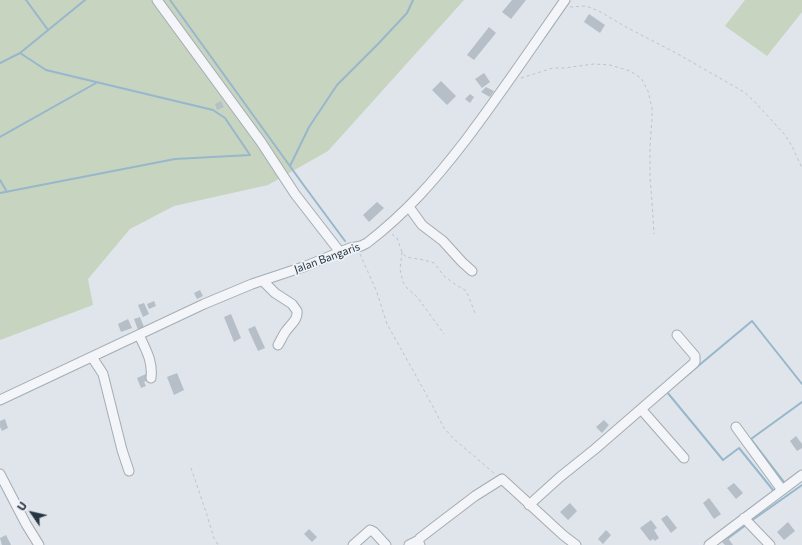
<!DOCTYPE html>
<html>
<head>
<meta charset="utf-8">
<style>
	body { margin:0 }
	#map { position:relative; width:802px; height:545px; overflow:hidden; background:#dfe5ea; font-family:Commissioner,sans-serif }
	canvas { display:block }
	.north { position:absolute; left:12px; top:493px; width:40px; height:40px; -webkit-text-stroke:3px #eff3f7; paint-order:stroke; rotate:304deg; font-size:11px; font-weight:700; line-height:16px; text-align:center; color:#273442 }
	.north::after { content:''; display:block; margin:auto; width:14px; height:18px; background:#273442; clip-path:polygon(50% 0,100% 100%,50% 72%,0 100%) }
</style>
</head>
<body>
<div id="map">
<canvas width="802" height="545"></canvas>
<div class="north">U</div>
</div>
<script>
const context = document.querySelector('canvas').getContext('2d');
context.lineJoin = 'round';
function paint(path, color) { context.fillStyle = color; context.fill(path, 'evenodd'); }
function strokePath(path, color, width, dash) { context.strokeStyle = color; context.lineWidth = width; context.lineCap = dash ? 'butt' : 'round'; context.setLineDash(dash || []); context.stroke(path); }
function drawText(font, color, halo, rows, align = 'center') {
  context.font = font + ' Commissioner,sans-serif'; context.lineWidth = 3.5; context.setLineDash([]); context.textBaseline = 'middle'; context.strokeStyle = halo; context.fillStyle = color; for (const [text, x, y, turn = 0] of rows) {
    context.save(); context.translate(x, y); context.rotate((+turn || 0) * Math.PI / 180); context.textAlign = isNaN(turn) ? turn : align; if (halo) context.strokeText(text, 0, 0); context.fillText(text, 0, 0); context.restore();
  }
}
const green = new Path2D(`
	M0,0H464L328,151L268,185L174,206L130,229L88,279L93,305L0,340Z
	M745,0H802V12L767,56L725,26Z`);
const stream = new Path2D(`
	M26,0L48,30
	M170,0L305,187L345,241
	M20,53L85,0
	M0,63L20,53L46,70L213,110L225,118L250,155L175,159L0,193
	M0,137L96,83
	M290,166L309,127L337,85L378,44L407,13L413,0
	M0,180L7,192
	M784,482L751,439L802,402
	M773,490L739,448L723,460L667,392L752,321L802,384
	M751,521L802,485
	M727,539L746,525`);
const building = new Path2D(`
	M512,0H526L511,19L502,12Z
	M589,14L605,25L600,33L584,22Z
	M489,27L496,33L474,60L467,55Z
	M484,73L490,82L482,88L475,79Z
	M441,81L456,96L447,105L432,90Z
	M486,87L494,91L490,97L481,92Z
	M470,94L474,97L470,103L465,99Z
	M221,101L224,107L217,110L215,104Z
	M377,202L384,208L369,222L363,215Z
	M200,290L203,296L197,299L194,293Z
	M154,301L156,306L149,309L147,304Z
	M144,303L149,314L143,317L138,305Z
	M231,314L241,338L234,342L224,317Z
	M140,317L144,327L138,330L134,319Z
	M128,319L132,328L121,332L118,324Z
	M255,326L265,348L258,351L248,329Z
	M177,373L184,390L174,395L167,377Z
	M146,374L148,380L144,382L146,386L141,388L137,378Z
	M5,419L8,428L2,431L0,427V421Z
	M604,420L609,425L602,433L596,427Z
	M796,436L802,444V448L797,451L790,441Z
	M734,483L743,493L736,499L727,488Z
	M709,498L721,514L714,519L703,503Z
	M570,503L577,511L568,520L560,512Z
	M667,515L677,528L671,533L661,519Z
	M651,520L657,528L654,530L659,538L655,541L653,539L650,541L640,528Z
	M788,522L795,531L784,540L777,532Z
	M309,529L317,537L312,542L304,534Z
	M606,530L611,535L603,544L598,539Z
	M6,535L11,545H2L0,538Z
	M727,537L733,545H725L721,541Z`);
const path = new Path2D(`
	M570,7L586,6L599,11L626,27L676,53L744,92L754,101L785,135L792,146L802,168
	M521,78L553,68H564L594,64L610,65L630,71L641,78L648,91L652,108V119L650,145V178L652,202L654,234
	M392,234L397,238L402,252L406,257L424,260L434,263L444,276L456,285L465,290L468,295L475,313
	M402,252L400,269L403,282L406,287L418,298L444,334
	M360,254L376,290L379,299L387,324L415,374L432,405L444,428L454,439L495,474
	M191,468L205,509L214,538L218,545`);
const minor = new Path2D(`
	M157,0L261,142L295,194L340,252
	M409,207L422,225L443,241L462,262L472,271
	M263,281L275,293L292,304L297,311C298,320 291,324 286,331C283,335 281,340 278,345
	M139,335C146,350 153,361 151,378
	M92,357L103,374L122,450L129,471
	M0,400L204,304L252,284L306,266L350,248L361,246L367,243C406,213 435,180 465,141C500,95 532,47 565,0
	M641,409L684,458
	M736,427L782,490
	M0,474L26,524L39,545
	M529,505L560,477L595,449L693,364L695,362V356L677,335
	M744,518L770,545
	M353,545L370,530L374,532L386,545
	M409,545L419,540
	M420,545L418,542L420,538L433,528L475,496L502,479L563,535L576,545
	M709,545L802,475`);
const streetNames = [
	["Jalan Bangaris",327,258,-20]
];
paint(green, '#c7d4c0');
strokePath(stream, '#98b7cc', 2);
paint(building, '#b6bec7');
strokePath(minor, '#a4acb4', 11);
strokePath(path, '#bec3c9', 1, [3, 3]);
strokePath(minor, '#f3f5f8', 9);
drawText('11px', '#273442', '#eff3f7', streetNames);
</script>
</body>
</html>
